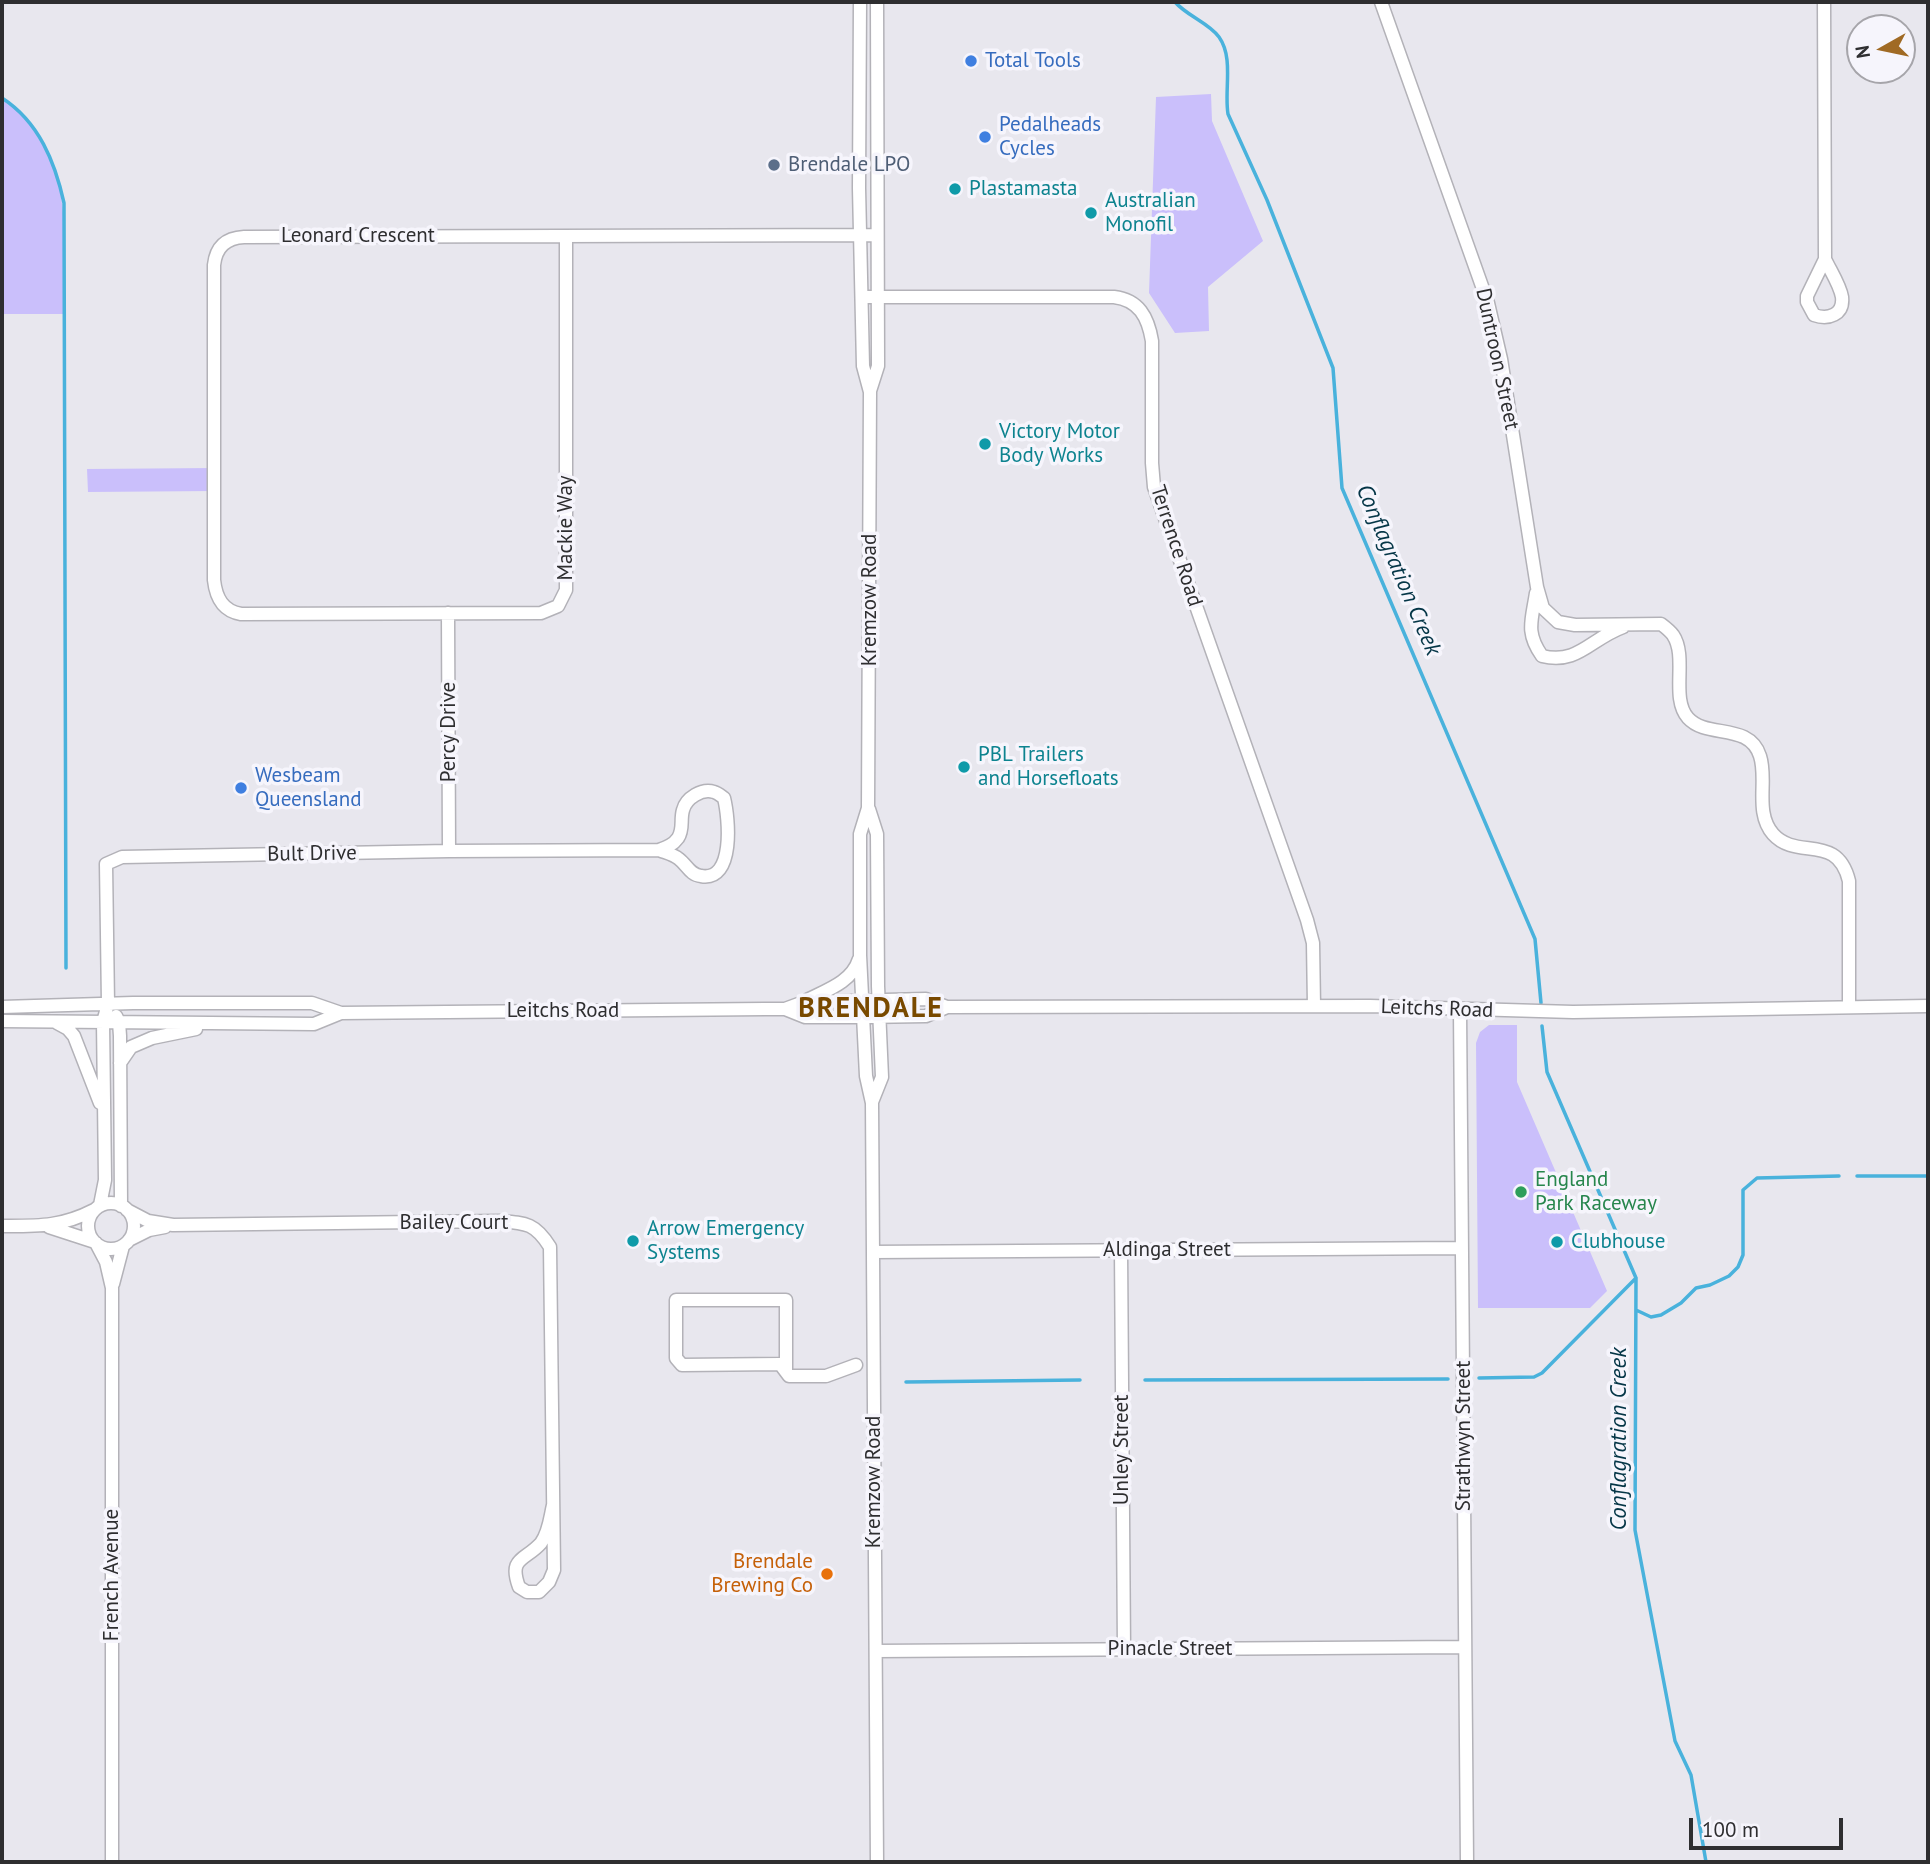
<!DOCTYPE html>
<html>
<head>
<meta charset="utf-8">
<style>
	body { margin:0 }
	#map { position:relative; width:1930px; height:1864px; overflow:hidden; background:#e8e7ee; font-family:"PT Sans",sans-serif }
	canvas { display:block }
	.frame { position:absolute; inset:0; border:4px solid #2e2e30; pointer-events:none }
	.north { position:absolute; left:1846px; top:14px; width:70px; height:70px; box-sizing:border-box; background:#f6f5fc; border:2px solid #a6a5aa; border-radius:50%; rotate:261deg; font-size:19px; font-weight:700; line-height:28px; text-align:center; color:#2e2e30 }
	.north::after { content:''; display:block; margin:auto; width:24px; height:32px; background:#a06a24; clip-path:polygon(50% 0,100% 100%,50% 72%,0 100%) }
	.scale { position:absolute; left:1689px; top:1818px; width:154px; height:32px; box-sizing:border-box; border:4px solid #2e2e30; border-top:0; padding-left:9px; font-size:21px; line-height:24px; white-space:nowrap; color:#2e2e30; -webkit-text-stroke:5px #f6f5fc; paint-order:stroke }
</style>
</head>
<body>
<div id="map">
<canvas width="1930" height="1864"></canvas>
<div class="frame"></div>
<div class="north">N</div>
<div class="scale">100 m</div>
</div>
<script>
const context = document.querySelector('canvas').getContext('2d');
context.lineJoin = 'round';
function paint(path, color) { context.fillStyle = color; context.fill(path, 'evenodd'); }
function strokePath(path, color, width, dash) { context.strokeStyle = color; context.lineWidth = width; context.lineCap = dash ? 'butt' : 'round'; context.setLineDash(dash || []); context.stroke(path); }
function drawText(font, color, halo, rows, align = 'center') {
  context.font = font + ' "PT Sans",sans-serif'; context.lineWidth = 7; context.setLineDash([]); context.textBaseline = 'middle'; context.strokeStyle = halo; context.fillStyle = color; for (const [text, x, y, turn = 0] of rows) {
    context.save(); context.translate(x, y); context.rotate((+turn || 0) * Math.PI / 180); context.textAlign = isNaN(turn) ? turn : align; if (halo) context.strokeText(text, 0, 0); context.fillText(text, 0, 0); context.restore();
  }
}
const green = new Path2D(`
	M1211,94L1212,121L1263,241L1208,287L1209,331L1175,333L1149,293L1156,97Z
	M2,98C76,146 64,237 65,314H2Z
	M214,468V491L88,492L87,469Z
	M1489,1025H1517V1082L1607,1291L1590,1308H1478L1476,1043L1480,1032Z`);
const stream = new Path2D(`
	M1175,2C1187,16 1209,23 1219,37C1234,58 1224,90 1228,114L1267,200L1333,368L1342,488L1535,939L1541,1003
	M2,98C39,122 55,162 64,203L66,968
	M1542,1026L1547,1072L1636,1278L1635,1530L1675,1741L1691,1775L1706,1862
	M1857,1176H1928
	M1636,1310L1651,1317L1661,1315L1681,1303L1696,1288L1710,1285L1729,1276L1738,1267L1743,1255V1190L1757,1178L1839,1176
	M1479,1378L1534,1377L1542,1373L1636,1278
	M1145,1380L1448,1379
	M906,1382L1080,1380`);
const minor = new Path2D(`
	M860,2L859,188L863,366L870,392L868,808L860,834V955L866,1076L872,1103L877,1862
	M1381,2L1488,303L1501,359L1537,587L1543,608L1558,622L1575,625L1661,624C1665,627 1670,631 1673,635C1688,657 1670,698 1688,718C1707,739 1749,722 1760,756C1768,780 1754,812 1773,834C1797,861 1837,832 1849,881V1007
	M1824,2L1825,259C1830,270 1840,285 1842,297C1844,315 1828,320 1814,315L1807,302V296L1825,259
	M566,236V590L558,606L541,613L241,614C223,611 216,598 214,580V265C216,247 226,238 244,237L877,235
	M862,297H1114C1139,300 1148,317 1152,341V463L1154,487L1307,920L1313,943L1314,1006
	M870,391L878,366L877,2
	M1536,593C1532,620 1525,632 1542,656C1578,665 1590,639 1623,627
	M448,613L449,851
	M869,809L877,834L878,986L882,1077L872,1102
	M807,1000C827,990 852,982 859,959
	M2,1007L133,1003H312L341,1013L765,1009H785L804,1002L926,999L947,1007L1370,1006L1573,1012L1928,1006
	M785,1009L805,1017H864L926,1016L947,1007
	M1460,1010L1467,1862
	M116,1016L119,1022L120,1036L121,1206
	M2,1021L314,1024L341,1013
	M57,1023L68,1029L74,1036L100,1103
	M120,1063L131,1047L152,1038L196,1029
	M88 1226a23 23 0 1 1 46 0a23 23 0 1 1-46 0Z
	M100,1205L105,1180L103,1022L108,1004L106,864L122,857L449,851L659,850C666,853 673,854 679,859C687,865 690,875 701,876C735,882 729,818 724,798C721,796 718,793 714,792C702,788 686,798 683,810C680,820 684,829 678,838C673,845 667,847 659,850
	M127,1210L148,1221L173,1225L499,1221C526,1223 535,1223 550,1247L554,1570L549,1582L539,1592H527L519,1587C508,1557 525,1561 541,1543C549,1532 550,1518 553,1505
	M2,1226C38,1226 61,1227 94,1210
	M49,1227L92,1241
	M129,1240L149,1230L165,1227
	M96,1243L106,1262L112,1288V1862
	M1121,1250L1124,1650
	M873,1252L1462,1248
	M113,1284L123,1246
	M786,1371V1300H676V1358L682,1365L780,1364L789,1376H826L856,1365
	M876,1651L1465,1647`);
const markers = [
	[971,61,7,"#3f7fe0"],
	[985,137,7,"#3f7fe0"],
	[774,165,7,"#5c6f8a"],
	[955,189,7,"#0f9aa8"],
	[1091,213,7,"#0f9aa8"],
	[985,444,7,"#0f9aa8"],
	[964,767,7,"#0f9aa8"],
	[241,788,7,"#3f7fe0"],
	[1521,1192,7,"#2e9e5b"],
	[633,1241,7,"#0f9aa8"],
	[1557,1242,7,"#0f9aa8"],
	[827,1574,7,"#e8710a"]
];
const shopNames = [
	["Total Tools",985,61],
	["Pedalheads",999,125],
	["Cycles",999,149],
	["Wesbeam",255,776],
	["Queensland",255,800]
];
const serviceNames = [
	["Brendale LPO",788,165]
];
const cultureNames = [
	["Plastamasta",969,189],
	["Australian",1105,201],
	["Monofil",1105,225],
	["Victory Motor",999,432],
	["Body Works",999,456],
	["PBL Trailers",978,755],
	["and Horsefloats",978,779],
	["Arrow Emergency",647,1229],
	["Systems",647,1253],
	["Clubhouse",1571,1242]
];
const streetNames = [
	["Leonard Crescent",358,236],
	["Duntroon Street",1497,359,78],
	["Mackie Way",566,528,-90],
	["Terrence Road",1176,546,72],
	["Kremzow Road",870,600,-90],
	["Percy Drive",449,732,-90],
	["Bult Drive",312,854,-1],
	["Leitchs Road",1437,1009,2],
	["Leitchs Road",563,1011],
	["Bailey Court",454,1223],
	["Aldinga Street",1167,1250],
	["Strathwyn Street",1464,1436,-90],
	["Unley Street",1122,1450,-90],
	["Kremzow Road",874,1482,-90],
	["French Avenue",112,1575,-90],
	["Pinacle Street",1170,1649]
];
const leisureNames = [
	["England",1535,1180],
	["Park Raceway",1535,1204]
];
const foodNames = [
	["Brendale",813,1562],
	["Brewing Co",813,1586]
];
const waterNames = [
	["Conflagration Creek",1398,570,67],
	["Conflagration Creek",1619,1439,-90]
];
const districtNames = [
	["BRENDALE",871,1009]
];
paint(green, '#cabffb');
strokePath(stream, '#49b2dc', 3.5);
strokePath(minor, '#b3b2b8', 15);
strokePath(minor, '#fff', 12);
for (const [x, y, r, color] of markers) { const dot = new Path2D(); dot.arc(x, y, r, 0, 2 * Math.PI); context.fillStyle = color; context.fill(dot); strokePath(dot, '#f6f5fc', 2.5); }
drawText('21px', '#366cbe', '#f6f5fc', shopNames, 'left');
drawText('21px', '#4e5e75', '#f6f5fc', serviceNames, 'left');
drawText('21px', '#0d838f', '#f6f5fc', cultureNames, 'left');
drawText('21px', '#2e2e30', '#f6f5fc', streetNames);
drawText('21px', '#27864d', '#f6f5fc', leisureNames, 'left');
drawText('21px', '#c56008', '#f6f5fc', foodNames, 'right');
drawText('italic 23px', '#053647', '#f6f5fc', waterNames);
context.letterSpacing = '2px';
drawText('bold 28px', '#794900', '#f6f5fc', districtNames);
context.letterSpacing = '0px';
</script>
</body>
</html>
